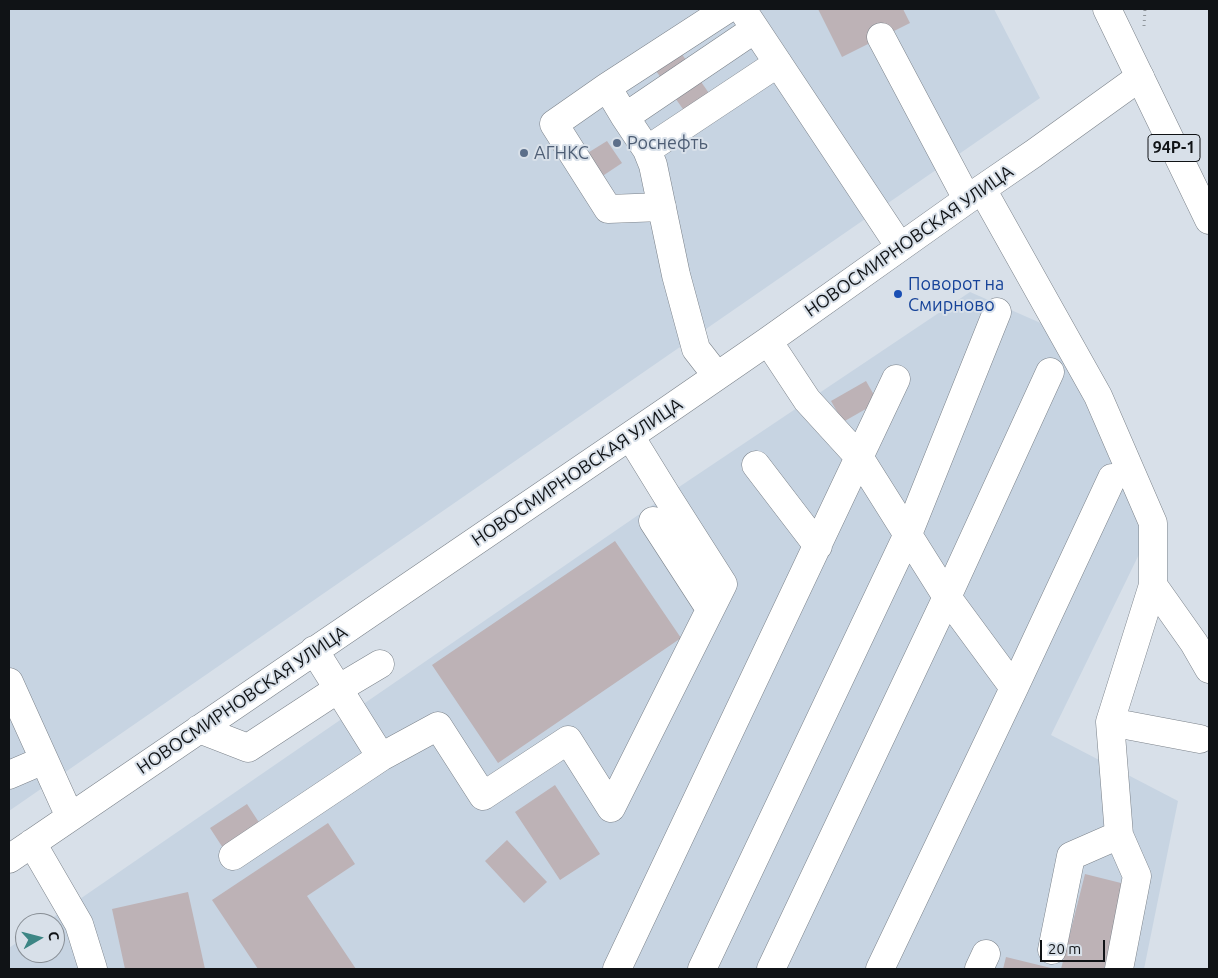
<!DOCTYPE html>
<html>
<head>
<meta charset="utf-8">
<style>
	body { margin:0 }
	#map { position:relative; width:1218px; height:978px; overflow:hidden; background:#d8e0e9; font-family:Ubuntu,sans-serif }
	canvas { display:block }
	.frame { position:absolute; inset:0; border:10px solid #101316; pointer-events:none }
	.north { position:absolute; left:15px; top:913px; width:50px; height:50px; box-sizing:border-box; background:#d8e0e9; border:1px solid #888e95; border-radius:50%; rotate:82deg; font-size:14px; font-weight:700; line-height:20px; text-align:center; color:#101316 }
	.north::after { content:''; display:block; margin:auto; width:18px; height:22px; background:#3d8685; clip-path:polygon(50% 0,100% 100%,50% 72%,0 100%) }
	.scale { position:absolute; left:1040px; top:940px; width:65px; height:22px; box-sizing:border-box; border:2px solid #101316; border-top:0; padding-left:6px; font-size:15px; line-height:18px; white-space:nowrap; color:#101316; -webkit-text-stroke:4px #d8e0e9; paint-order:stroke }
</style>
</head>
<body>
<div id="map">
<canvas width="1218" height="978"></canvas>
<div class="frame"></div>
<div class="north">С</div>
<div class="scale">20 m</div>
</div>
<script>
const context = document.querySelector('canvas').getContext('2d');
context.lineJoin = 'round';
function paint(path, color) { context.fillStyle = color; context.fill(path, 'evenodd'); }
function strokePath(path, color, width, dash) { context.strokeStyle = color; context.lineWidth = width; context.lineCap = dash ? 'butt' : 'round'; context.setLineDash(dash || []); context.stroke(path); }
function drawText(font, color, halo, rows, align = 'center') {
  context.font = font + ' Ubuntu,sans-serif'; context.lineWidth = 4; context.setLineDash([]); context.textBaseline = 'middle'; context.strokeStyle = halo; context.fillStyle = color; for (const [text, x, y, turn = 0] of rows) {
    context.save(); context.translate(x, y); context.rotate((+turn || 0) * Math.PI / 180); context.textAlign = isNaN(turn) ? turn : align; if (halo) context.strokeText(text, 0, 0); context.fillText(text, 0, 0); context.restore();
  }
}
const built = new Path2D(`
	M9,9H994L1040,98L9,811Z
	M970,292L1052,328L1146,540L1051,735L1178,801L1144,969H9V948L25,937V953H55V923H45L679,487Z`);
const building = new Path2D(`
	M818,9H903L910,23L842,57Z
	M679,50L722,112L697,129L654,68Z
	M607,141L622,163L601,177L586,154Z
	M866,381L878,402L843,422L831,401Z
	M615,541L681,638L498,763L432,665Z
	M555,785L600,854L560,880L515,812Z
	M247,804L260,824L223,848L210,828Z
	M328,823L355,864L307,896L356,969H258L212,900Z
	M507,840L547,882L524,903L485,861Z
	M1085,874L1125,884L1104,969H1061Z
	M188,892L205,969H125L112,909Z
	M1006,957L1055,969H1003Z`);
const path = new Path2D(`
	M1144,26L1145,9`);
const minor = new Path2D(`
	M742,9L900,247
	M881,37L967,199
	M607,87L554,124L608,209L662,207
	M625,117L755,29
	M647,150L778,63
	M982,189L1098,396L1153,523V585L1110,722L1119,835L1137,876L1119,969
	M768,341L807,400L859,457L947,597L1014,688
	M717,376L696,349L676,275L653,165L647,150L625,117L607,87L727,9
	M756,465L818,546
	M653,521L710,609
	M1153,585L1194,643L1209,669
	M314,650L381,757L438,726L483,796L568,740L611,808L723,584L667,496L630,436
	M9,682L70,817
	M1110,722L1200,739
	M199,729L248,748L338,689L380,664
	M9,775L44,760
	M32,843L79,924L93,969
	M233,856L381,757
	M9,859L668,410L768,341L982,189L1033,154L1140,77
	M1052,950L1071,856L1119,835
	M617,969L896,379
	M702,969L908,534L997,312
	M771,969L947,597L1050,372
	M880,969L1014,688L1112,478
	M979,969L986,954`);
const major = new Path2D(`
	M1107,9L1209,220`);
const markers = [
	[617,143,5,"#5c6f8a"],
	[524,153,5,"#5c6f8a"],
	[898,294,5,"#1a4fb4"]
];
const shields = [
	[1174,148,52]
];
const shieldNames = [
	["94Р-1",1174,148]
];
const serviceNames = [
	["Роснефть",627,143],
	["АГНКС",534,153]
];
const streetNames = [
	["НОВОСМИРНОВСКАЯ УЛИЦА",909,241,-35],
	["НОВОСМИРНОВСКАЯ УЛИЦА",577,472,-34],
	["НОВОСМИРНОВСКАЯ УЛИЦА",242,700,-34]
];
const transitNames = [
	["Поворот на",908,284],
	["Смирново",908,305]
];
paint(built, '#c7d4e2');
paint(building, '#bdb2b6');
strokePath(minor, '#7b828a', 29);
strokePath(major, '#7b828a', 29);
strokePath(path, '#8f959b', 3, [1, 4]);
strokePath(minor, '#fff', 28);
strokePath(major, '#fff', 28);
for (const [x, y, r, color] of markers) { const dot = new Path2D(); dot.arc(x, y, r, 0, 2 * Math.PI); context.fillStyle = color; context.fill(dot); strokePath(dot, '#d8e0e9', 2); }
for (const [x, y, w] of shields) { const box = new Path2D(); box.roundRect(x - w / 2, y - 13.5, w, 27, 4); context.fillStyle = '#d8e0e9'; context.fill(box); strokePath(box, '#101316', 1); }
drawText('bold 16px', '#101316', null, shieldNames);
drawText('18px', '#4e5e75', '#d8e0e9', serviceNames, 'left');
drawText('18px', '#101316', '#d8e0e9', streetNames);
drawText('18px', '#164399', '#d8e0e9', transitNames, 'left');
</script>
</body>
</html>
